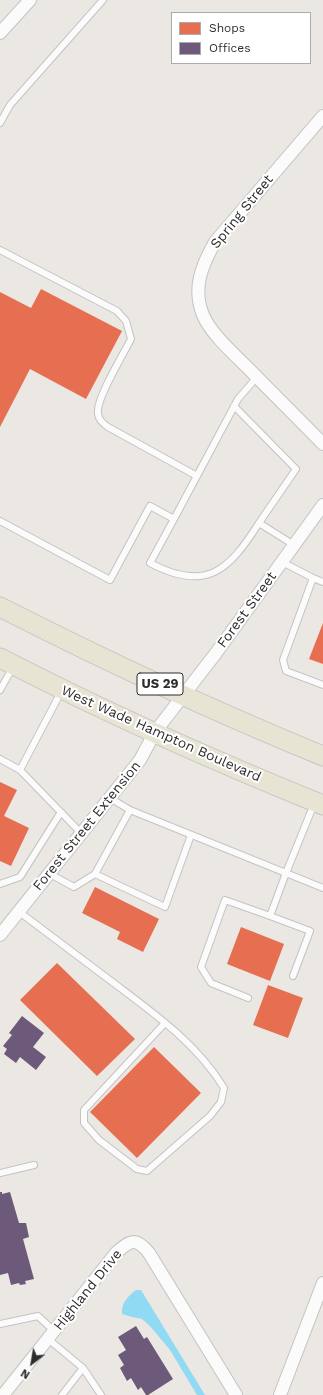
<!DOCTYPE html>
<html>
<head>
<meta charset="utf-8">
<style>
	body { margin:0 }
	#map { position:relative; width:323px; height:1395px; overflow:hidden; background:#ebe7e2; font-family:"Work Sans",sans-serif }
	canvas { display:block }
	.legend { position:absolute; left:171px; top:12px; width:140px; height:52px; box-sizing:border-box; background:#fff; border:1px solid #ababab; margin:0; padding:5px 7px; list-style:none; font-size:12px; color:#2d2d2d }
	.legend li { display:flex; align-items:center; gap:8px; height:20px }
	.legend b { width:20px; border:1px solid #ababab }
	.north { position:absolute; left:12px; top:1343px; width:40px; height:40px; -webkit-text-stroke:3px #fff; paint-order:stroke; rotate:211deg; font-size:11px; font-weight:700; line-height:16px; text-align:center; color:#2d2d2d }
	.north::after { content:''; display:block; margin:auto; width:14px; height:18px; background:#2d2d2d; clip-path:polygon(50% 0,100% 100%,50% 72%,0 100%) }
</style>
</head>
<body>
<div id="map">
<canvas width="323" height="1395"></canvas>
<ul class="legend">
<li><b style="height:11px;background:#e76f51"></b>Shops</li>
<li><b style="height:11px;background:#6d597a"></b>Offices</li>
</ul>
<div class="north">N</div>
</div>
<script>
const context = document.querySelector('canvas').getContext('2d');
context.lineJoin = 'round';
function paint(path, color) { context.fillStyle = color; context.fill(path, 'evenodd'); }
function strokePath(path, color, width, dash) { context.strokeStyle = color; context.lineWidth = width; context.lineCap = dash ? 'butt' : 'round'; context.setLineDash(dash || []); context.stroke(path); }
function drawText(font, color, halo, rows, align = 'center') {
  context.font = font + ' "Work Sans",sans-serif'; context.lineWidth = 4; context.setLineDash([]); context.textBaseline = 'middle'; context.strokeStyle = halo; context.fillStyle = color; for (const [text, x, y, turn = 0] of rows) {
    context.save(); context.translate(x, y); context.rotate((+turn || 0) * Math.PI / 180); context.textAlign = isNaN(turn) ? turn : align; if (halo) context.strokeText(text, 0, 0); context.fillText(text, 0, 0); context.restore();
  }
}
const water = new Path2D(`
	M136,1290H141L205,1395H197L170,1350L150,1326L142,1319L132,1317L122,1314C121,1303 128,1296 136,1290Z`);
const shops = new Path2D(`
	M41,289L122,331L86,399L30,369L0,427V292L31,308Z
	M323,623V664L309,659Z
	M0,782L17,790L4,816L29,828L11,866L0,861Z
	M95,887L159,919L143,952L117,939L120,932L82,913Z
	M241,927L284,944L270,981L227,964Z
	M57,963L135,1039L97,1076L20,1000Z
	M268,985L303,998L288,1038L253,1025Z
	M154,1047L201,1093L137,1158L90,1112Z`);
const offices = new Path2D(`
	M22,1016L44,1033L33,1047L46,1057L36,1070L20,1057L16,1063L4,1054L7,1049L3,1046L12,1035L9,1033Z
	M0,1192H2V1194L10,1192L19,1223H26L29,1237L23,1239L34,1279L25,1281L26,1284L20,1285L19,1283L11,1285L8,1273L0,1275Z
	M136,1326L144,1339L147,1337L173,1379L148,1395H146L141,1387L138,1390L131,1378L127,1381L120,1368L124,1365L118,1355L126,1350L118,1337Z`);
const service = new Path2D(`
	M0,123L10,105L103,0
	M0,250L117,311L126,321L131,339C124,353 96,399 98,412C98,420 103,423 108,427L197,476
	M234,406L296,469L259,523
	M174,519L150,563C207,593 229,570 259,523L294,545
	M0,521L110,580L150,506L174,519L238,399L257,377
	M282,562L313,578L283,660L286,671L323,685
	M313,578L323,582
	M0,690L13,667
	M0,759L20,770L81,833
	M20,770L61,692
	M110,798L130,810L323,888
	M48,873L74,887L95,874L165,907L191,835
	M95,874L130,810
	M0,884L20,877L61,812
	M18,911C50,935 83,960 115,984C155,1014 197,1044 224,1088L221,1102L210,1116L147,1171L137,1169L99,1140L84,1123V1110L165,1023
	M270,916L310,931L293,976
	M248,998L211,983L201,967L225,900L270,916L286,873L314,804
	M0,1173L34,1165
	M0,1324L38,1316L54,1331
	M48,1339L83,1368L101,1395
	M62,1395L83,1368`);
const minor = new Path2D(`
	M0,33L30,0
	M323,116L215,242C202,265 192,288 203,315C210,333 236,356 250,370C274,395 299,419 323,444
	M0,935L140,760L155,732L216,653L323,505
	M3,1395L116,1253C130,1240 136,1237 149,1253L236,1395
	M280,1395L323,1283`);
const primary = new Path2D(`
	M0,607C106,661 213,711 323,756
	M0,658C105,712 214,761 323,805`);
const shields = [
	[160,684,46]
];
const shieldNames = [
	["US 29",160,684]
];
const streetNames = [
	["Spring Street",242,212,-51],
	["Forest Street",247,610,-54],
	["West Wade Hampton Boulevard",161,734,24],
	["Forest Street Extension",87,826,-51],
	["Highland Drive",88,1290,-51]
];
paint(water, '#90daf3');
paint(shops, '#e76f51');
paint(offices, '#6d597a');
strokePath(service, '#c4c3c3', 8);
strokePath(minor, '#c4c3c3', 14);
strokePath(primary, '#c6c4c3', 21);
strokePath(service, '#fcfbfb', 6);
strokePath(minor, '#fcfbfb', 12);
strokePath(primary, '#e8e4d4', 19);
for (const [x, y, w] of shields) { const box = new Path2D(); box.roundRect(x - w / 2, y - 11, w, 22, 3); context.fillStyle = '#fff'; context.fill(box); strokePath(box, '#2d2d2d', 1); }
drawText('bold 13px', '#2d2d2d', null, shieldNames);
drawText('14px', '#2d2d2d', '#fff', streetNames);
</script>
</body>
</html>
